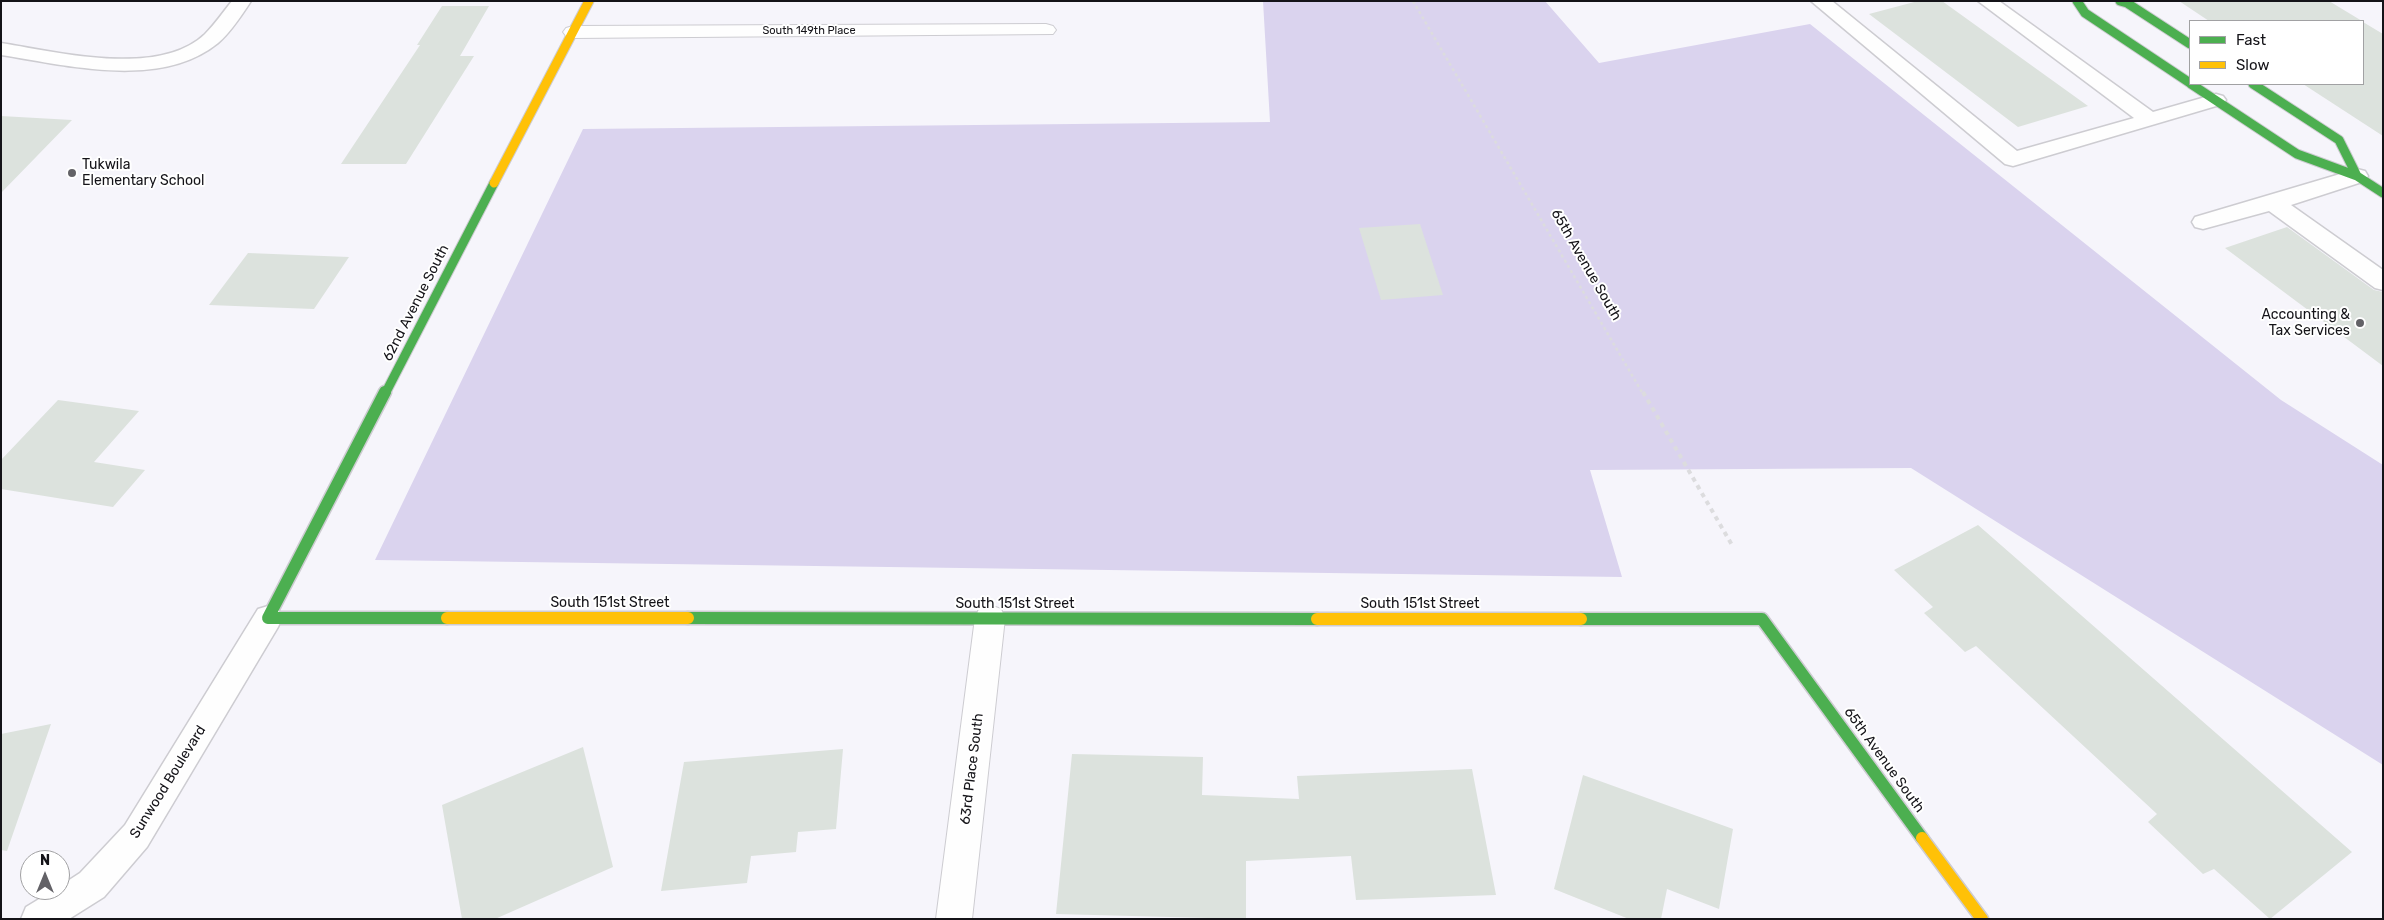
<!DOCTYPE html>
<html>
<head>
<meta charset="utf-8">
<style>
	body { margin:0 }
	#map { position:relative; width:2384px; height:920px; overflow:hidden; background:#f6f5fb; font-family:Rubik,sans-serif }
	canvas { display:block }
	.frame { position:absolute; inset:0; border:2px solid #141318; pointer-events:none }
	.legend { position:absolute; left:2189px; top:20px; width:175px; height:65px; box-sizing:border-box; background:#fff; border:1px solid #a1a1a3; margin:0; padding:6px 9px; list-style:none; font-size:15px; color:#141318 }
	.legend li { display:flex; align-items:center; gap:10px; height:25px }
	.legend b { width:25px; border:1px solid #a1a1a3 }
	.north { position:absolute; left:20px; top:850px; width:50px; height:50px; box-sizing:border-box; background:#fff; border:1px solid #a1a1a3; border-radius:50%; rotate:0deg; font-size:14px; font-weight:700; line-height:20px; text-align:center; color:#141318 }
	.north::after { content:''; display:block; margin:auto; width:18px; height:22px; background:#636267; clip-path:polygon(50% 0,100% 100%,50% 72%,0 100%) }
</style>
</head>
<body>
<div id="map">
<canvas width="2384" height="920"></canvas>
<div class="frame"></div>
<ul class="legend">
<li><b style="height:6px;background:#4caf50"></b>Fast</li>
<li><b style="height:6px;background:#ffc107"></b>Slow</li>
</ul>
<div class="north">N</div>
</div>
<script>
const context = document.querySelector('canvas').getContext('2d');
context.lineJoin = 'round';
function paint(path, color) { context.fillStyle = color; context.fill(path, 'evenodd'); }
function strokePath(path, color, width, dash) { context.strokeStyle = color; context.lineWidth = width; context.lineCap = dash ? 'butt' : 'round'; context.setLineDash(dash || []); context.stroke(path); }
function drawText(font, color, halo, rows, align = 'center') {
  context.font = font + ' Rubik,sans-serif'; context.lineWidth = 4; context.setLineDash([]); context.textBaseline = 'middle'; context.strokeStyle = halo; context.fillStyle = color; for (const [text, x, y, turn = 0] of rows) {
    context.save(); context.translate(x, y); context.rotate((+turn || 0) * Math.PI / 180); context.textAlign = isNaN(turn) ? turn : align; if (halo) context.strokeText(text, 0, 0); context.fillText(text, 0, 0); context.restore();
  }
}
const forest = new Path2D(`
	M1263,1H1545L1599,63L1810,24L2281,400L2383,465V765L1911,468L1590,470L1622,577L375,560L583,129L1270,122Z`);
const building = new Path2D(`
	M1918,1H1942L2088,106L2018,127L1869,14Z
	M2179,1H2329L2362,21H2209Z
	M442,6H489L460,56H474L406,164H341L420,45H417Z
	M2363,22L2383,34V136L2303,84H2363Z
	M1,116L72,120L1,193Z
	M1420,224L1443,295L1381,300L1359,228Z
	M2287,227L2374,290L2383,292V366L2225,248Z
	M248,253L349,257L314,309L209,305Z
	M58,400L139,411L94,462L145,470L113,507L1,489V460Z
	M1978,525L2352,852L2270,919L2214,869L2203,874L2148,822L2157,814L1976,646L1965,652L1924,613L1933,607L1894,570Z
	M51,724L7,851L1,850V734Z
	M583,747L613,867L495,919H462L442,805Z
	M843,749L836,829L798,832L796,852L751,856L747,883L661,891L684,762Z
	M1072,754L1203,757L1202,795L1299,799L1297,776L1472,769L1496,895L1356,900L1351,856L1246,861V919L1056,914Z
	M1583,775L1733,829L1719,909L1667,889L1661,919H1629L1554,889Z`);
const pathFar1 = new Path2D(`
	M1413,1L1643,394`);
const path = new Path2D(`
	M1643,392L1732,545`);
const lane = new Path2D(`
	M232,1H251C242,15 230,33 218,43C160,90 67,65 1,55V43C57,52 159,78 205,34C215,24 223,12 232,1Z
	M1811,1H1832L2017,151L2134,118L1978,1H1999L2153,112L2216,94L2223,96L2226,100L2223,104L2013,166L2005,164Z
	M2357,169L2365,171L2368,176L2365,181L2291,205L2383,270V290L2375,288L2269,211L2203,229L2195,227L2192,222L2195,217Z
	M268,606L278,609L282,618L278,627L147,847L104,897L69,919H21L26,907L54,890H60V886L80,873L125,825L258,609Z`);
const street = new Path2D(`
	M1046,24L1053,26L1056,30L1053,34L573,38L566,36L563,32L566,28L573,26Z
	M990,605L1001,609L1005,618L972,919H936L975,618L979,609Z`);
const fastFar1 = new Path2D(`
	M2077,1L2085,13L2190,83
	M2120,1L2127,3L2190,44
	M2191,84L2297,154L2357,176L2383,193
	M2253,84L2339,140L2357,176
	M385,394L494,183`);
const fast = new Path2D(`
	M385,392L268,618H447
	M688,618L1317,619
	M1581,619H1762L1922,838`);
const slowFar1 = new Path2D(`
	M494,183L589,1`);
const slow = new Path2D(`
	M447,618H688
	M1317,619H1581
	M1922,838L1982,919`);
const markers = [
	[72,173,5,"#636267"],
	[2360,323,5,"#636267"]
];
const farStreetnames = [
	["South 149th Place",809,31]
];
const poiNames = [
	["Tukwila",82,165],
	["Elementary School",82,181],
	["Accounting &",2350,315,"right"],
	["Tax Services",2350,331,"right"]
];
const streetNames = [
	["65th Avenue South",1586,265,60],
	["62nd Avenue South",416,303,-63],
	["South 151st Street",610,603],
	["South 151st Street",1015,604],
	["South 151st Street",1420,604],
	["65th Avenue South",1884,760,54],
	["63rd Place South",972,769,-83],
	["Sunwood Boulevard",168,782,-58]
];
paint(forest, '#dad3ee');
paint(building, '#dce2dd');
strokePath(lane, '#cdccd1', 3);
strokePath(street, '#cdccd1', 2);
strokePath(fastFar1, '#cdccd1', 11);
strokePath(fast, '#cdccd1', 15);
strokePath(slowFar1, '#cdccd1', 11);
strokePath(slow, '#cdccd1', 15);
strokePath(pathFar1, '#dcdcde', 2.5, [3, 3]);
strokePath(path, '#dcdcde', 4, [4.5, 4.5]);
paint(lane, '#fefefe');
paint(street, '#fefefe');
strokePath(fastFar1, '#4caf50', 9);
strokePath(fast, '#4caf50', 12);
strokePath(slowFar1, '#ffc107', 9);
strokePath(slow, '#ffc107', 12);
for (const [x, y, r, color] of markers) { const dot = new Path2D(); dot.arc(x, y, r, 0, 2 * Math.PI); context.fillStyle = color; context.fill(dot); strokePath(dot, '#fff', 2); }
drawText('11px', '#141318', '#fff', farStreetnames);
drawText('14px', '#141318', '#fff', poiNames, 'left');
drawText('14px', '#141318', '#fff', streetNames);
</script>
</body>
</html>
